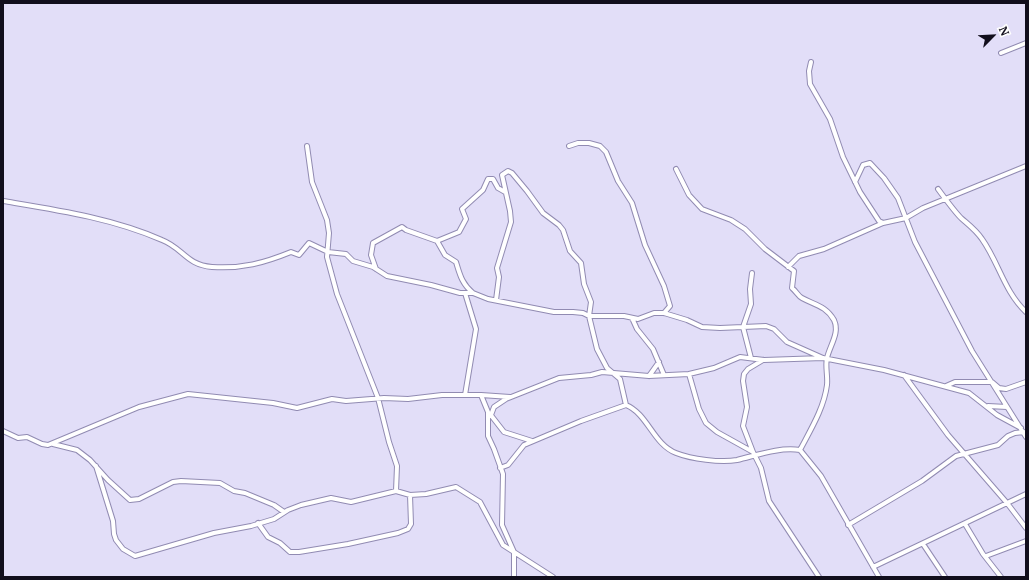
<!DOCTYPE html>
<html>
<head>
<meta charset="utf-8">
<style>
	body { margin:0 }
	#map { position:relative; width:1029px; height:580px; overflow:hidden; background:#e2def8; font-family:Merriweather,serif }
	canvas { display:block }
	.frame { position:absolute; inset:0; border:4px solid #110e1c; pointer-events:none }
	.north { position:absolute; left:973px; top:16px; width:40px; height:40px; -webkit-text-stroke:3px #fff; paint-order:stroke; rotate:66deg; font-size:11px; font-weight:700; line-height:16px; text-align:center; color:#110e1c }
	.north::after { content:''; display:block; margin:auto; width:14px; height:18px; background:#110e1c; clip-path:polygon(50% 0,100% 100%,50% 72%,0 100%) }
</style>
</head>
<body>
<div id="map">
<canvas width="1029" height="580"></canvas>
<div class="frame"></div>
<div class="north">N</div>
</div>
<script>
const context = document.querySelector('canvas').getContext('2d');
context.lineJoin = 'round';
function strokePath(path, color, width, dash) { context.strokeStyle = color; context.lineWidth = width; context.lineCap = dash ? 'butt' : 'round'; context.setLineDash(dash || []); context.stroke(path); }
const minor = new Path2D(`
	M1001,53L1026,43
	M811,62L809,71L810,84L830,119L843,157L860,192L879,221L883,223L906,218L923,208L1026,166
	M307,146L312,182L327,220L329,233L327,257L337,294L378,398L389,442L397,466L396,491
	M569,146L578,143H589L600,146L606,152L618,181L632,203L645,245L664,286L670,306L664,313
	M676,169L689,195L702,209L731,220L745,229L765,249L794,271L792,288C796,291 798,296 802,298C815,305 826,306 834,320C840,333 830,345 827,358C825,366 828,376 827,385C824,408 811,429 800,450
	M855,182L863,165L870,163L884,178L898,198L915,242L972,351L1026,437
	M938,189C944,197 954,211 961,218C969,225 976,230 982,239C999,263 1004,291 1026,312
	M3,201C57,210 112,218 162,240C183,248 186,265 212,267C242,269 264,263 291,252L299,255L309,243L328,252L346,254L353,261L373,267L387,276L431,285L460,293H473L488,299L554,312H573L583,313L589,316H624L638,319L654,313H664L687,320L702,327L720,328L766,326L774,329L787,342L823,358
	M437,241L459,232L466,219L462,209L483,190L488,179H493L498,188L505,192
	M788,267L799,256L824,249L883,223
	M376,269L371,255L373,243L402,227L406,230L437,241L445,255L456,262C460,275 462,284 473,293
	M496,300L499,277L497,268L511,222L510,211L502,175L508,171L512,173L527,191L543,213L559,225L563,230L570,251L581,263L584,284L591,302L589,316L597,349L607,368L620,379L626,405
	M632,318L637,329L653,349L664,375
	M751,358L743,327L751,304L750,289L752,273
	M689,374L699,409L706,423L717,432L753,452L761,468L769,501L819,577
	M904,375L948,435L1007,503L1026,528
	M649,376L659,362
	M946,386L955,382H992L999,388L1006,389L1026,382
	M465,395L476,329L465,293
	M481,395L510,397
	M988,406L1007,407
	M490,414L504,432L532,441
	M491,415L494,407L506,399L559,378L591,375L602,372L649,376L689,374L714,368L740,357L764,360L823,358L884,370L969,393L997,415L1021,428
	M3,431L18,438L27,437L42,444L48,445L139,407L188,394L273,403L297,408L332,399L346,401L384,398L408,399L442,395H481L488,412V436L494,449L503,474L502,525L514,552V577
	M53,444L77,450L90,460L108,480L130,500L139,499L173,482L181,481L220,483L234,491L245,493L274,505L284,512
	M753,452L743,426L747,407L743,381L744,374L748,369L763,360
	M96,466L113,521L114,534L116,540L123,549L135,556L214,533L251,526L274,519L288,510L301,505L331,498L351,502L396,491L410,495L426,494L456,487L480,502L503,545L553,577
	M500,468L508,465L524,445L581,421L626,405C648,414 653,444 676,453C691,459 721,463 737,460C758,455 779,447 800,450L821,476L879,577
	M258,523L268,537L280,543L290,552H299L348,544L398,533L408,529L411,524L410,495
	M965,524L983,554L1001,577
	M848,525L922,481L956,456L998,445L1008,436L1015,433L1024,432
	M923,544L945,577
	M986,556L1026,541
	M873,567L1026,494`);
strokePath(minor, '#918bb2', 6);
strokePath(minor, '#fff', 4);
</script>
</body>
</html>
